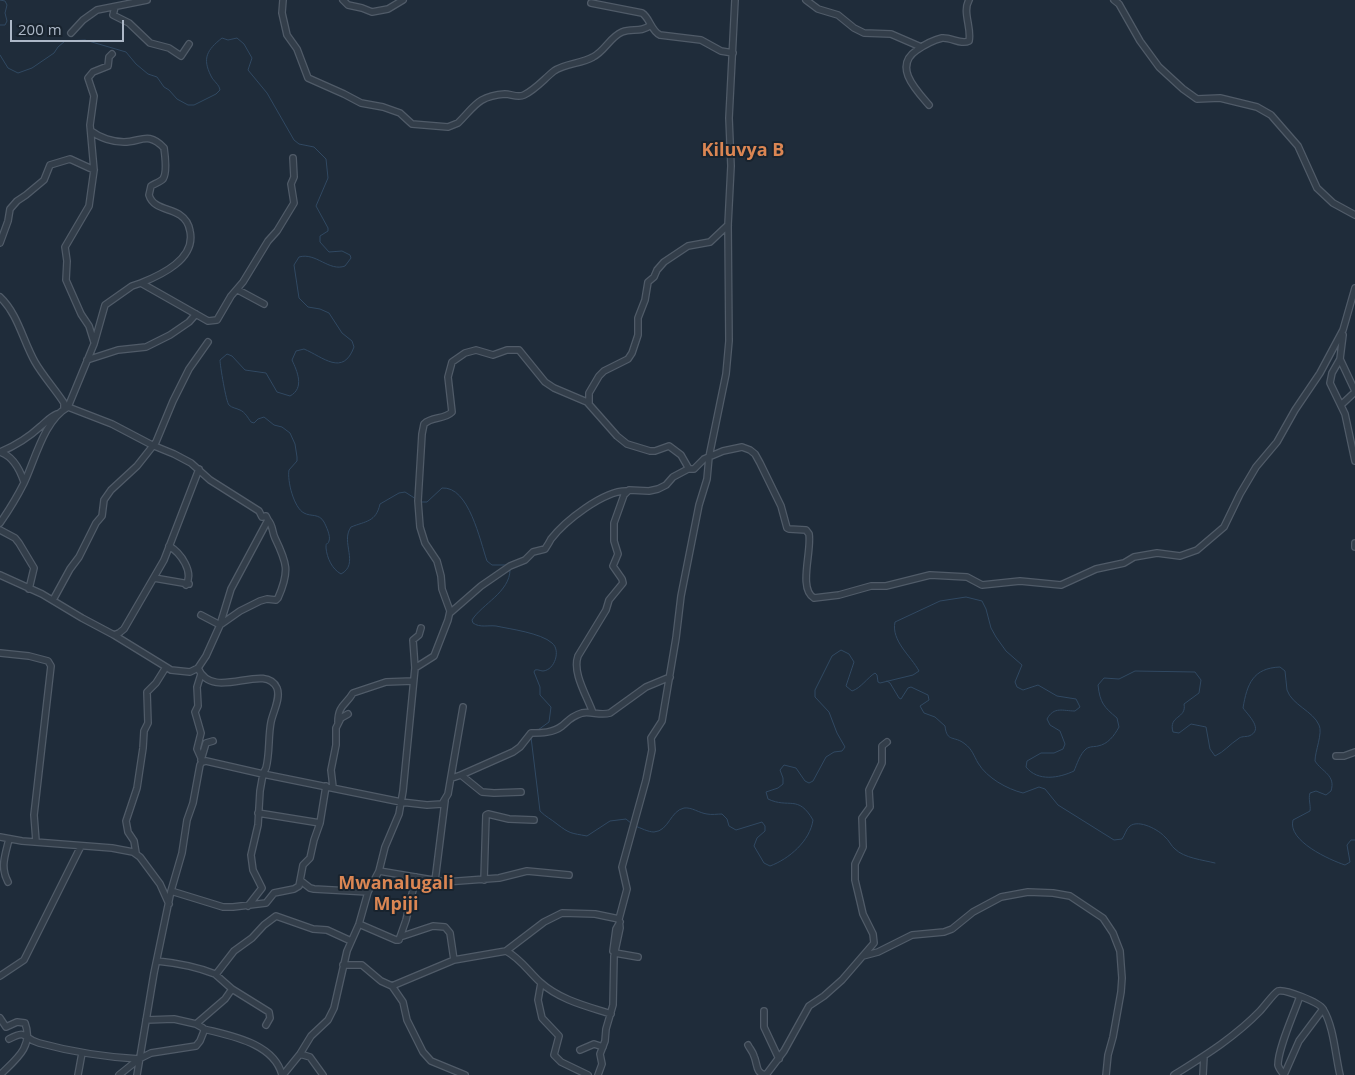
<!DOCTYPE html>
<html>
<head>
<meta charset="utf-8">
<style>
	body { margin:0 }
	#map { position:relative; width:1355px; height:1075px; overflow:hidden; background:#1f2c3a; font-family:"Open Sans",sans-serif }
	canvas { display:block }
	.scale { position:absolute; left:10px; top:20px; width:114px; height:22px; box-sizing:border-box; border:2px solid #adb8c7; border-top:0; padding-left:6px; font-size:15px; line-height:18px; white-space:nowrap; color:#adb8c7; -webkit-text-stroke:4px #18232e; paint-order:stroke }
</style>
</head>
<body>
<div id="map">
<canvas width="1355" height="1075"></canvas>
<div class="scale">200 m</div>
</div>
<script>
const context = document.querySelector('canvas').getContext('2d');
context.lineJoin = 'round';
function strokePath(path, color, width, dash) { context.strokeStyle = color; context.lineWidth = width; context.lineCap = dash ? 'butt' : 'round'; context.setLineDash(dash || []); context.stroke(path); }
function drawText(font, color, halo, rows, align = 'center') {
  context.font = font + ' "Open Sans",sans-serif'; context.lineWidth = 4; context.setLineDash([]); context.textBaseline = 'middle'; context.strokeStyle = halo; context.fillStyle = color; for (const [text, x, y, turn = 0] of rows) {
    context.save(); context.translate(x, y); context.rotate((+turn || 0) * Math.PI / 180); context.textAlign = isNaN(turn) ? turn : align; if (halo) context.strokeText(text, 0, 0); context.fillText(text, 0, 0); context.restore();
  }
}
const stream = new Path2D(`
	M0,0L5,1L7,5L5,13L7,21L5,25H0
	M0,55L8,68L18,73L32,68L54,53L58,47L65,41L85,40L126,52L136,64L148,74L157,77L164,87L169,90L177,99L188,105H194L216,94L220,90C219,84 214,82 211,76C202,58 207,50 222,38L228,40L237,38L244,44L252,58L248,70L267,93L294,140L299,144L314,147L326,159L328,178L316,206L328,228V231L320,236V242L329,252L342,251L350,255L351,258L345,266C329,272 316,252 299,257L294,265L299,298L308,307L320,309L329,313L342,333L352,341L354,347C343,377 323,357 304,349L296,351L292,360C297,371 305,388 290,396L277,392L266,373L245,370L232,356L227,354L220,360C220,365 226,402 229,405C232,408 236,408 240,410C245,412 248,418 251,422L254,423L258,419L264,417L274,425L282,427L290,433L295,444L297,457V461L289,470C287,481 294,508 304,513C311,517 319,513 324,522C326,526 331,536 329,541C327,547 326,540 326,548C327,558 332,569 341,574C360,564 340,542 351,527C366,521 376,522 380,504L399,493L405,492L416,499
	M421,502H427L442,488C469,486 480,541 487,561L492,565H507
	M510,570C510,592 482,604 472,620L473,623C480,628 488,625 496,626C510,629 541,633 552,643C561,650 555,670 543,671C540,671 538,669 535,670L534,672L540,687V695L551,707L549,722L538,730
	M887,681L890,683L899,698L901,699L908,688L911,687L928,695L929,700L920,706L924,713L935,717L945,726C947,743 954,735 965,744C972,749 974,756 978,763C987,778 1007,789 1023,793L1039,787L1045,789L1058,805L1114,840L1122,839C1125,835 1126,829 1130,826C1139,819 1159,830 1165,837C1169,840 1171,846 1175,849C1184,858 1203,860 1215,863
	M531,737L540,811C546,817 551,819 557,824C570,834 571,833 587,836L610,821L626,819L632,824
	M635,826C641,828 648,832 654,832C669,831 670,811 684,808C692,807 699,813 707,814C712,815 717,814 722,814L727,819L729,826L736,830L762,822L765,826V831L757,838L754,846L764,863L770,866C789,859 810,841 813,820C798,794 789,809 768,799L766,792L778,788L783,784V778L780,770L784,765L796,768L805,781L809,783L813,781L826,757L834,752L842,751L845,747L837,733L829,712L815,697V690L832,656L841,650L849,654L854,662L846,686L852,691C861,688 867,678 875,673L877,675L878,682L880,683L913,675L919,671C911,656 891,641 895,622L940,601L966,597L982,601L986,609L991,628L996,637L1006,651L1022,665L1015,682L1017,687L1023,690L1038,685L1057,696L1076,699L1080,707L1075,711C1063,711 1054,706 1047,719L1050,725L1060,731L1065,744L1063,749L1054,753H1041L1027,761L1026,767C1038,782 1059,778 1074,771C1077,764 1080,754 1086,749C1090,746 1094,747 1098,746C1108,744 1114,736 1119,727L1117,718C1104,707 1100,703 1098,685L1104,678L1119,679L1135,671L1195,672L1201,680L1199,693L1184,704C1187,719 1168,715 1173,732L1179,733L1191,724L1206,727L1210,749L1215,756C1224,752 1230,744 1238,739C1241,736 1245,737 1249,736C1264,730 1249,716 1243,708C1247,684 1253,668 1280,667L1285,671C1286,677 1286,684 1287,690C1292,705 1313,711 1319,725C1323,733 1315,751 1315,761C1322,772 1336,775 1331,791L1326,795L1316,791L1310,793C1308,799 1311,805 1310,811L1293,820C1287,841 1330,860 1345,865L1350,862L1347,845L1351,840H1355`);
const minor = new Path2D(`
	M283,0L282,13L287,35L297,49L308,78L344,94L361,103L383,107L400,113L412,124L448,127L458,123C475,106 478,96 505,94C511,94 518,98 524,95C536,89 544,79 554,71C565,63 581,64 593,57C605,51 610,37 622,32C633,28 640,33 651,25
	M343,0L348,5L362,8L372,12L388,9L403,0
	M806,0L818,9L838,15L854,28L864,33L891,34L921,47
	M1114,0L1119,4L1140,41L1159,67L1183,89L1197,99L1220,98L1257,107L1271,115L1298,146L1317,188L1333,203L1355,215
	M591,3L642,13C650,18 651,31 660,35L701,40L721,51L733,53
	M115,7L113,15L129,23L150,43L169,48L181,56L189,44
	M71,33L83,20L97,10L147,0
	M929,105C915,89 893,66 917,50C924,45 934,40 942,38C951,37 961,45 969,41C972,28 962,12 969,0
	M91,131C100,138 113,142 124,142C141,142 148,131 164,148C165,155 167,173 163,179C160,182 154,184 151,186L149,195C153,209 170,208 180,215C186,219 189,225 190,231C196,259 161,275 141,283
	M0,243L8,221L10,209L17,201L26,195L44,180L50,165L70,159L94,170
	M238,290L264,304
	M0,297C18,314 23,341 35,362C43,376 55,389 64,403V409
	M1343,335L1340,359L1332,373L1330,383L1345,414L1355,461
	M94,342L89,326L81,314L66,280L67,261L65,247L89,206L94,170L90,125L94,96L88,78L93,72L108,66L109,57L112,54
	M1340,359L1355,391
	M87,360L118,350L146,347L170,335L189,322L196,314
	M589,404V393L599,376L604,371L628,359L632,353L638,335V318L645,300L648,282L654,277L657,270L664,262L688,246L710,242L728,225
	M1341,405L1355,392
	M68,407L112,424L152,445L174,454L191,463L210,480L259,511L262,517L266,516L268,520L231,589L220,625L206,656L198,668C213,703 265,661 277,688C281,698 273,712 271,722C268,737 270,753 266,768L263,774L206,761L202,762L200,765L193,803L187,820L182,853L171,891L154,973L137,1075
	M0,452C15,446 29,437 41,426C47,421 50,417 57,414
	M0,452C13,456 20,470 24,482
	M0,523C9,510 17,497 24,483C35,460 44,420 68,407L94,344L105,305L132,286L141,283L208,321L217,320L231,296L243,282L268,241L277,231L294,203L291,184L294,177L293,158
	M0,530L15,538L19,543L34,568L29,589
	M1355,543V547
	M169,546C181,553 194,572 186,585
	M0,575L42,594L82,618L114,635L171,670L190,672L198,668
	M154,578L189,584
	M53,600L70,569L79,557L96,523L102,516L104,500L111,490L137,466L156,442L173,401L189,369L208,342
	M450,613L481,586L510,566L525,560L533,552L545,549C547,546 549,543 551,539C565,521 603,491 626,491
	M201,615L220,625L240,611L260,601L267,599L276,600L278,598C290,571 287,563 275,538C272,532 273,525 268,520
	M114,635L119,633L124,629L164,560L199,469
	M0,653L29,656L48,661L51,666L34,815L36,841
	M415,668L413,640L419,635L421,628
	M201,674L197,687L198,706L195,712L201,733L197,749L201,758
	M593,713C587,696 572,673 578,656L606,610L609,600L623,583L622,579L613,566L618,554L614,541V523L624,495L629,490L649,491L658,489L666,485L673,477L688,469
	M338,722C338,705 346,705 353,693L386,682L413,681
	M1336,756H1344L1355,752
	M201,760L206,743L213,741
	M461,775L513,752L520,747L531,733C541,733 553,733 562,726C569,720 572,716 582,713C591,711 600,716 610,713L646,687L670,677
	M452,778L461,775L482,792L494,793L521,792
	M333,787L331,770L336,745V728L341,718L348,714
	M258,813L320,823
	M0,837L22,841L112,848L133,852L140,857L160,884L169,904
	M136,853L134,841L128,832L126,821L137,788L143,748L144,731L148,723L147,692L156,683L166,667
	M379,871L445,882L499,878L527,871L569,875
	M484,880L486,815L488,814L509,819L534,820
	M301,881L310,888L314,889L368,892
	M435,881L445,801
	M8,882C0,867 5,856 9,839
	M171,891L223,907H233L266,903L274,893L294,889L299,886L303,865L310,858L314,840L320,823L326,786
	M248,906L262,888L253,870L251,855L258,825L260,791L263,774L401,802L427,805L442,804L448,794L463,707
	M359,924L396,940H399L406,920L416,877
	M400,937L433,926L445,927L450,933L454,960
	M506,951C520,958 529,972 540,982C560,1000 586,1006 611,1014
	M613,951L616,929L620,922
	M615,953L638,957
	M863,956L878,952L912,935L944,932L952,929L973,912L1001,897L1028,892L1053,893L1070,896L1103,918L1113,933L1120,951L1122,978L1121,992L1113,1037L1108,1055L1106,1075
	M157,961C177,963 195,966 215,974L217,973L234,951L252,938L264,925L276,916L313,929L327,930L351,941
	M343,965H362L381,981L392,986L403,1002L407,1020L423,1052L431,1061L465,1075
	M0,976L24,960L81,846
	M541,983L538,1000L542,1018L559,1036L554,1055L561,1062L588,1075
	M392,986L454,960L506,951L544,922L562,913L595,914L619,919
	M232,989L269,1012L270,1018L266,1025
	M1300,996C1294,1014 1278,1048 1278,1065C1279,1069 1282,1072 1284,1075L1299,1041L1323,1009
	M764,1011V1027L779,1059
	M0,1018L6,1027L17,1022L25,1023C34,1047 15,1060 0,1075
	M146,1020L174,1019L196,1024L225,999L232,989L215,974
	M204,1029C231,1036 274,1043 282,1075
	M9,1039C29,1029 21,1038 39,1043C72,1052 105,1057 139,1059
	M748,1045C750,1049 753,1052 754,1056C758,1065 755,1073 766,1075
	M580,1050L594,1044L603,1047
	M300,1054L310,1057L323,1075
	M78,1075L82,1053
	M119,1075L139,1059L151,1053L196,1046L200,1041L204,1031L203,1028L196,1024
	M283,1075L300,1054L311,1036L328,1020L334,1008L347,951L359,924L368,892L379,871L385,847L399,814L403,791L415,668L434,656L448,620L450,611L442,589L441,576L437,561L425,543L420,527L418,501L422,434L424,424C432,416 444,420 452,412L448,377L452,362L465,353L476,350L493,355L507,350H519L545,382L554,388L587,402L617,436L627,444L650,451H655L669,446L681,455L689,469H694L704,459L723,451L742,447L750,450L755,454L760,463L781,506L787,528L789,529L806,530L809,534C812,551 798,589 814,598L839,595L871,586H886L930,575L967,577L982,585L1020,581L1061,585L1096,569L1124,563L1134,557L1157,553L1180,556L1197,550L1224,527L1240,494L1256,467L1277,442L1295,410L1320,373L1343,330L1355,288
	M598,1075L602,1064L600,1054L605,1041L606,1029L613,1005L614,956L620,928L619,919L627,889L622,867L646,780L652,750L651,738L662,721L676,638L681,596L699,505L707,479L709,457L726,374L729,341L728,225L731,166L729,118L735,0
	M766,1075L784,1051L809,1006L824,996L842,980L874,943L873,934L863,914L860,901L855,880V864L863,847L862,818L870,807L869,790L882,763V746L887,742
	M1174,1075C1204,1056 1235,1037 1260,1011C1264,1007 1274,993 1278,991C1285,989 1319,1002 1323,1009C1334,1027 1335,1054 1340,1075
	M1203,1075L1204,1056`);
const quarterNames = [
	["Kiluvya B",743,151],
	["Mwanalugali",396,884],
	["Mpiji",396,905]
];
strokePath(stream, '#314962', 1);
strokePath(minor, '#505b68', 8);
strokePath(minor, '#333e4a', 5.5);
drawText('bold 18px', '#db8653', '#18232e', quarterNames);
</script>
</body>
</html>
